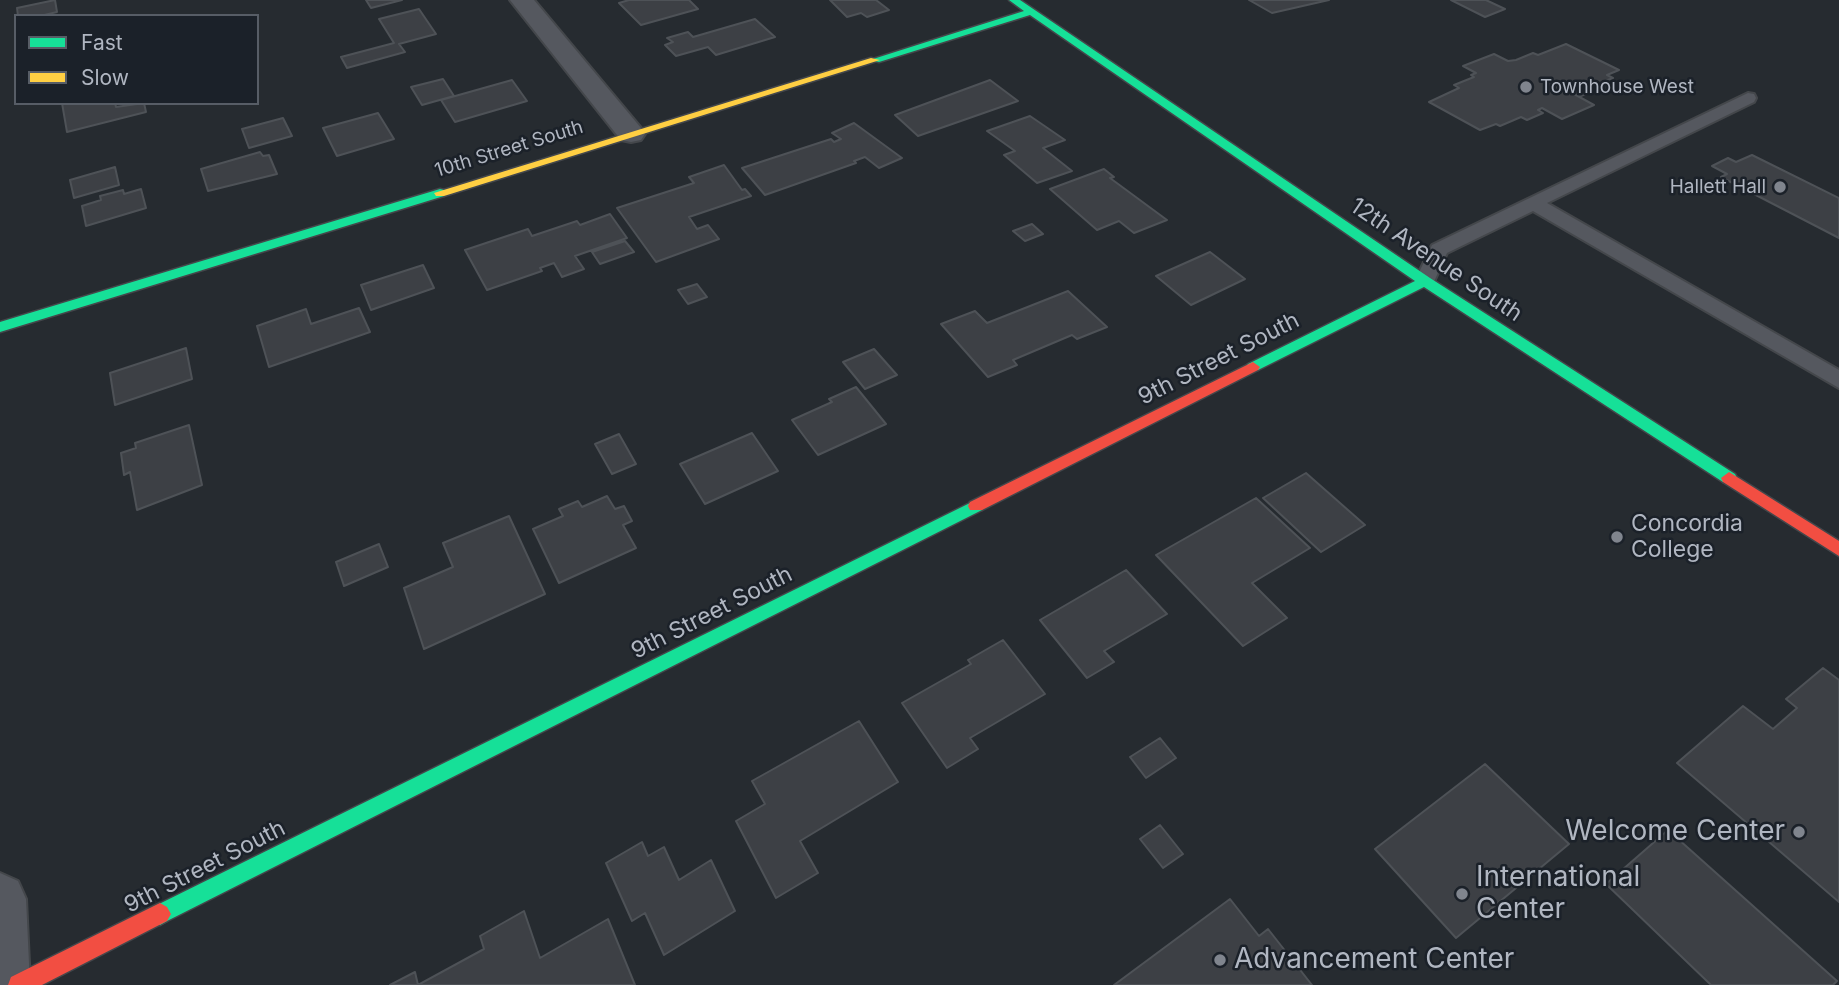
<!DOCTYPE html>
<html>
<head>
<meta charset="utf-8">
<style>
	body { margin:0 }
	#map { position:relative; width:1839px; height:985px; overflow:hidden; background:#262b30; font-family:Inter,sans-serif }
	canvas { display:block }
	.legend { position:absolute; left:14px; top:14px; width:245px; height:91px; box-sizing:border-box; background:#1b2129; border:2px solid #575d66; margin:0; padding:9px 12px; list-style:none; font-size:21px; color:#b0b6c1 }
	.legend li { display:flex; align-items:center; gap:14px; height:35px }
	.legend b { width:35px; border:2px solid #575d66 }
</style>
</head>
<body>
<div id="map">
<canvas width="1839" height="985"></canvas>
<ul class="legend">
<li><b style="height:9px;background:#16e098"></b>Fast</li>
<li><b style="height:9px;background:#ffcf43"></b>Slow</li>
</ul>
</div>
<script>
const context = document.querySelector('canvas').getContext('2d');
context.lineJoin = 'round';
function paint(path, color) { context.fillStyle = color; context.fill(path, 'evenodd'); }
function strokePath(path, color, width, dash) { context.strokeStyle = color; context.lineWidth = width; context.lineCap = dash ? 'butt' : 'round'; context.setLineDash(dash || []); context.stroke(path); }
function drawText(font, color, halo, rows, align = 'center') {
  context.font = font + ' Inter,sans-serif'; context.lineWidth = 5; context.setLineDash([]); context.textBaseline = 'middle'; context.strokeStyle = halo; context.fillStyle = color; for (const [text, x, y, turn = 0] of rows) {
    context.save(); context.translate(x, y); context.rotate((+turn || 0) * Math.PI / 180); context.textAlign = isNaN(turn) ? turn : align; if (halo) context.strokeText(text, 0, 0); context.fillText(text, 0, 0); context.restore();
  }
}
const building = new Path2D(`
	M55,0L57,12L40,16H18L17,8Z
	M366,0H402L371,8Z
	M629,0H689L698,9L641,25L619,3Z
	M830,0H876L889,10L867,17L861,13L847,17Z
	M1249,0H1329L1272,13Z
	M1451,0H1486L1505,9L1485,17Z
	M419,9L436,34L399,44L405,52L347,68L341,57L394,43L379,19Z
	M755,19L775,37L716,55L708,47L676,56L665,45L673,42L667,38L688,32L693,37Z
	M1566,44L1619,70L1607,75L1613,78L1592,86L1597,89L1581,96L1574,94L1594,105L1562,119L1542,108L1538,110L1543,113L1527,120L1521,117L1500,126L1496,124L1480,130L1429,102L1459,88L1454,85L1474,77L1471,75L1476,73L1463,66L1494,54L1508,61L1516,60L1533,53L1538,55Z
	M443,79L454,96L422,105L411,87Z
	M512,80L527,101L455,122L441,100Z
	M990,80L1018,101L918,136L895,115Z
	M62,103H115L116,107L144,103L146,112L67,132Z
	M378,113L394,139L337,156L323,128Z
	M1030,116L1065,140L1043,148L1072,171L1037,183L1004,155L1015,151L987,131Z
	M283,118L292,136L249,148L242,129Z
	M854,123L902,158L879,168L865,157L854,161L856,163L765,195L742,168L831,139L834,142L841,139L832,133Z
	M260,152L263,156L269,155L277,174L208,191L201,169Z
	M1752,155L1839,198V238L1721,177L1727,174L1712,166L1728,158L1736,162Z
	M724,165L742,190L745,189L751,196L689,217L697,229L708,225L719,239L656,262L617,208L694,183L689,177Z
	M115,167L119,185L74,198L70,180Z
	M1104,169L1114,177L1110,178L1167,220L1134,233L1119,221L1097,230L1050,189Z
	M141,189L146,208L86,226L82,206L101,200L100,196L123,190L124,194Z
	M610,214L627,238L575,256L584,269L562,277L554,263L540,268L542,271L487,290L465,250L528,229L532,236L577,221L580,225Z
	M1032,224L1043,234L1025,241L1013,231Z
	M625,241L634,252L600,264L592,252Z
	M1210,252L1245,279L1191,305L1156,276Z
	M423,265L434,288L371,310L361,285Z
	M697,284L707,297L688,304L678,290Z
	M1068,291L1107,327L1077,339L1072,335L1013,360L1017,365L988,377L941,324L975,311L987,323Z
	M359,308L370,332L269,367L257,326L306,309L311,324Z
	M186,348L192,379L115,405L110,373Z
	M874,349L897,375L865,389L843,362Z
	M856,387L886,424L818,455L792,420L832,402L829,399Z
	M189,425L202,485L137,510L130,472L124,475L121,453L136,448L135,443Z
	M752,433L778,471L705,504L680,464Z
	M619,434L636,464L612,474L595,444Z
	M1306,473L1365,525L1321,552L1263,498Z
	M607,496L615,509L624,506L632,521L623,525L636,548L559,583L533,529L563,516L559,509L578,501L582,507Z
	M1256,498L1310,548L1252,583L1287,618L1243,646L1156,555Z
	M509,516L545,594L424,649L404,588L453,567L443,543Z
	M379,544L388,567L344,586L336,562Z
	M1126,570L1167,614L1104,651L1114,662L1087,678L1040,620Z
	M1003,640L1045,694L970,738L978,749L947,768L902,703L971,664L968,660Z
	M1823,668L1839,680V902L1677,763L1743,706L1773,729L1797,708L1786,699Z
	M859,721L898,782L800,841L818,873L776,898L736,821L765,804L752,781Z
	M1160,738L1176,758L1146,778L1130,757Z
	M1485,764L1569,844L1456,938L1375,849Z
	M1160,825L1183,854L1163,868L1140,839Z
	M1668,830L1837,981L1833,985H1711L1606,884Z
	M642,842L648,856L664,847L679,880L711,860L735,911L664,955L645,913L632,921L606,863Z
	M1230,899L1259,936L1268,929L1312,985H1114Z
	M524,911L540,958L608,919L635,985H390L415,972L418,985L484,949L480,936Z`);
const lane = new Path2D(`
	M1748,93L1754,94L1756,98L1754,102L1547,203L1839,370V388L1533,211L1447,253L1432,286H1418L1415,281L1432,245Z`);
const street = new Path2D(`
	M510,0H534L641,128L645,134L641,140L631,142L621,140Z
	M0,873L18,881L26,899L30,985H0Z`);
const fast = new Path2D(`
	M1009,0H1020L1430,278L1735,474L1737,478L1735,482H1723L1424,287L1258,370H1248L1246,367L1248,364L1415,281L1030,15L879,62L870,60L1024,11Z
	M440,189L444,190V196L0,332V322Z
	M976,500L982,502L984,506L982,510L167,921L160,925L153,921L149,914L153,907Z`);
const slow = new Path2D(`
	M871,58L880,60L444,196H436L434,193Z`);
const jam = new Path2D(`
	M1253,362L1260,367L1258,370L982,510H970L968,506L970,502Z
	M1729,472L1839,541V556L1723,482L1721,478Z
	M160,903L167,907L171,914L167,921L42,985H8L11,977Z`);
const markers = [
	[1526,87,7,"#80858e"],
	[1780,187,7,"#80858e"],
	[1617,537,7,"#80858e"],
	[1799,832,7,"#80858e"],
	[1462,894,7,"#80858e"],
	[1220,960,7,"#80858e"]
];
const farPoinames = [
	["Townhouse West",1540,87],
	["Hallett Hall",1766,187,"right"]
];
const farStreetnames = [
	["10th Street South",509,149,-17]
];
const streetNames = [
	["12th Avenue South",1436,260,34],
	["9th Street South",1219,359,-27],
	["9th Street South",712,613,-27],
	["9th Street South",205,867,-27]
];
const poiNames = [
	["Concordia",1631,524],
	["College",1631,550]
];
const nearPoinames = [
	["Welcome Center",1785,832,"right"],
	["International",1476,878],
	["Center",1476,910],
	["Advancement Center",1234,960]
];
paint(building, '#3d4045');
strokePath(building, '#4e5257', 2);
strokePath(lane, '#44474b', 4);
strokePath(street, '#44474b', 4);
strokePath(fast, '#44474b', 3);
strokePath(slow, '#44474b', 3);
strokePath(jam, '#44474b', 3);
paint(lane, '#55585f');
paint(street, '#55585f');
paint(fast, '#16e098');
paint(slow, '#ffcf43');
paint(jam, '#f24e42');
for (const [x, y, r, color] of markers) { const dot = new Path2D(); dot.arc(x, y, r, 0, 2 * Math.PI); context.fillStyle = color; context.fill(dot); strokePath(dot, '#1b2129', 2.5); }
drawText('19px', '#b0b6c1', '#1b2129', farPoinames, 'left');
drawText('19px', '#b0b6c1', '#1b2129', farStreetnames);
drawText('23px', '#b0b6c1', '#1b2129', streetNames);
drawText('23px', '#b0b6c1', '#1b2129', poiNames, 'left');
drawText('28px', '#b0b6c1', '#1b2129', nearPoinames, 'left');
</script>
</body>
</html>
